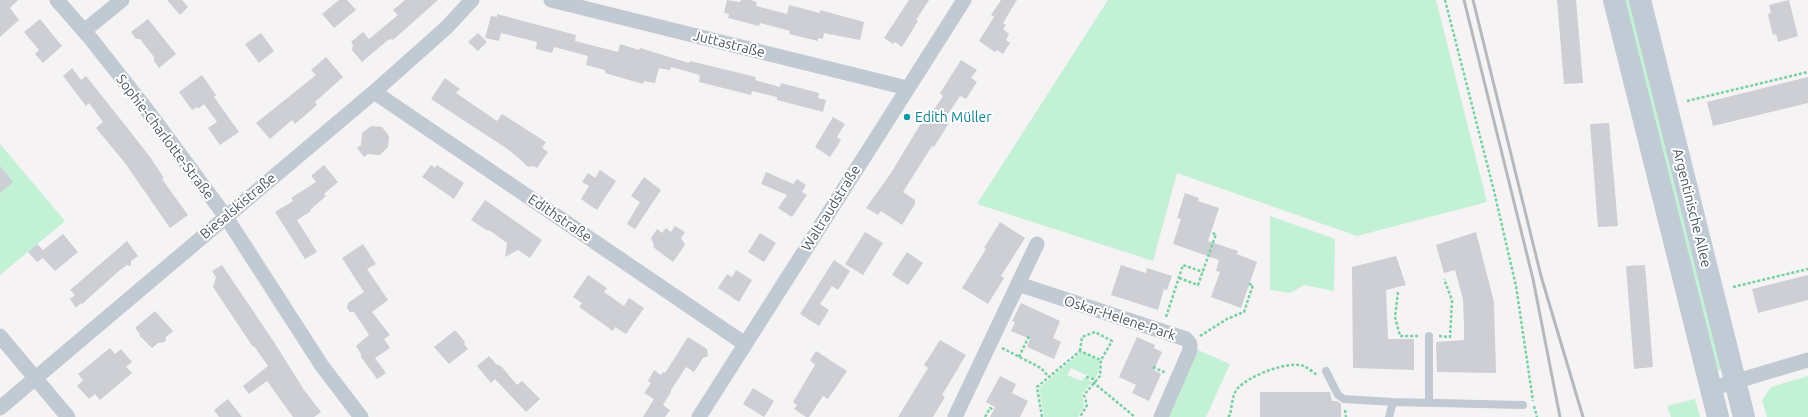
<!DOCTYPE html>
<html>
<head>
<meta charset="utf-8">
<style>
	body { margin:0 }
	canvas { display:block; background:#f5f3f3 }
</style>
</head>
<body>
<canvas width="1808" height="417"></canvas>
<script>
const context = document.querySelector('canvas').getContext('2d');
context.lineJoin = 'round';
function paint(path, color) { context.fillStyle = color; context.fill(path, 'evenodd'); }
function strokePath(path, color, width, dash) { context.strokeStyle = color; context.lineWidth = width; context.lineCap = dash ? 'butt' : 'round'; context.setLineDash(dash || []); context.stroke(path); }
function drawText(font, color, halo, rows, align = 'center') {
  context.font = font + ' Ubuntu,sans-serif'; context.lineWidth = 4; context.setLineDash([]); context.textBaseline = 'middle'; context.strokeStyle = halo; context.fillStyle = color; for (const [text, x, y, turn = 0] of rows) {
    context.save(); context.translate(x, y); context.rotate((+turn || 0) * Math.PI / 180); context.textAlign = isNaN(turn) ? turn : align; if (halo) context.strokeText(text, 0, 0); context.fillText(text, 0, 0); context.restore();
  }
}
const green = new Path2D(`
	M1108,0H1436L1487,202L1357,236L1177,173L1153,261L977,204Z
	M1622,0H1632L1722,369L1717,371Z
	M0,144L65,221L0,275Z
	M1270,216L1335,239L1334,291L1304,285L1290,293L1270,290Z
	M1198,350L1230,364L1206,417H1167Z
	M1083,352L1099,360C1101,366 1099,375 1094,379L1071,368L1067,375L1082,381L1084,377L1092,382L1082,394L1084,406L1078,417H1044L1039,388L1080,353Z
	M1808,376V417H1767L1762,400L1771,387Z
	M1695,399L1700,417H1671L1667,406Z`);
const building = new Path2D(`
	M0,0H18L10,8L19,20L0,37Z
	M167,0H182L188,7L180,15Z
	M339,0H347L356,10L334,28L322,14Z
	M405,0H438L393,40L392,39L388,40L362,62L352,50L353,45L351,42L363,32L369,39L398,15L393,10Z
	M727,0L740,2L741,0H750L757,2L756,6L787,14L789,5L820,13V10L864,22L860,40L824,33L823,39L818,38V41L789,34L790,31L783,29L760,23L759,26L728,18L729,14L724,13Z
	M909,0H929L916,20L918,21L902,47L895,42L893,44L884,38Z
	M1001,0H1017L1003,23L1006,25L1003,29L1009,34L1006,40L1010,43L1003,54L997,50L995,52L979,41L994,17L991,15Z
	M1557,0H1576L1583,83L1564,84Z
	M1789,0L1798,36L1778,42L1776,34L1773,35L1770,24L1768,14L1771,13L1769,5Z
	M497,14L576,35L575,41L618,52L620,44L639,50L640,48L689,63L690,61L756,77L755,80L780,87L781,83L819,93L818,98L826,100L823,112L777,100V97L752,91L751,95L699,82L700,75L671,67L670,70L659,68L655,83L644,81L643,84L605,73V70L586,65L588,56L554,47L552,53L536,49L537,42L501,33L499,41L485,38L491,16L497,17Z
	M40,19L62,46L43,63L35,54L39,50L24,32Z
	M148,19L176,54L159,68L154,61V57L140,39H136L131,32Z
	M261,33L274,51L259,63L245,44Z
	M478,33L487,42L478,51L468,42Z
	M326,57L343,77L315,102L317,105L295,124L292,120L270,139L256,123L316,75L311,70Z
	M961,60L977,70L971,78L977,82L966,99L960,96L944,120L949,123L934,147L932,146L903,192L915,200V204L902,225L881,211L878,215L866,208L891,173L926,115L929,117L943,96L940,93Z
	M72,68L81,80L86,76L129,130L150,157L164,178L162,179L188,215L170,228L125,163L96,128L103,122L89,103L86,106L63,76Z
	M202,75L216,95L214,97L239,132L220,145L208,128L217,122L204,104L198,109L197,107L192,110L179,92Z
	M1808,77V103L1713,126L1707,102Z
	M445,78L460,89L456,93L497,121L502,114L546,142L542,148L548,152L537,168L534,166L528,167L523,162L509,150L431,99Z
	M833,117L845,124L837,137L841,140L830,157L815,147Z
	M1609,123L1618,226L1598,227L1590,124Z
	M371,126L382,127L389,136L388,147L380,155L368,154L364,157L357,148L361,145L362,133Z
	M324,165L338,182L324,194L326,196L310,210L311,211L297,220L317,252L305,259L275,212L293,201L291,198L316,182L311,176Z
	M431,165L435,168L437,165L464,183L454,199L422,177Z
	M0,166L13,182L0,193Z
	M600,170L616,181L597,210L581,199L589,186L582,182L588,173L595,178Z
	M766,172L793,184L797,179L806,185L802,192L807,195L792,217L778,208L787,195L761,184Z
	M644,177L661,190L635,229L627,224L640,202L631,196Z
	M1185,193L1199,198L1198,201L1219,208L1208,241L1238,251L1237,254L1257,262L1241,308L1211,297L1220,272L1216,271L1219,260L1173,244L1181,219L1177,218Z
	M485,200L542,240L530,258L518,250L505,257L507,243L489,230L488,231L471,220Z
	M1000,222L1025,238L1001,276L1004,278L988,304L962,288L986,249L984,248Z
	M675,226L685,232L681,238L685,245L673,262L653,247L654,245L651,238L657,229L662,233L666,228L671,232Z
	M865,232L883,243L863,275L845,264Z
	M1476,232L1494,302L1496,373L1437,372L1436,342L1464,340V325L1463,299L1455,270L1444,273L1436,245Z
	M760,233L776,243L764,262L748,252Z
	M63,234L78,252L55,271L43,258L37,262L28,252L37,244L43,250Z
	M127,241L138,256L131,261V266L127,265L120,270L82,304L81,303L76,308L70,299L75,295L70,290Z
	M363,244L376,264L367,269L388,300L372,312L390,335L384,339L390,348L375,358L386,373L377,379L361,357V354L356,346L369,335L354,312H350L347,308L348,303L364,292L342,258Z
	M907,252L923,263L908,285L892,275Z
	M1396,256L1406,285L1386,290L1388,339H1414V370L1353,368L1352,267Z
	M834,260L850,271L838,290L832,286L820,304L829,310L819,326L800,314Z
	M222,265L274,342L304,390L321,412L314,417H293L267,381L249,394L243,386L268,366L254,346L253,347L213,287L216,277L212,271Z
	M1121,265L1146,273L1147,268L1172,276L1167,290L1164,289L1158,310L1111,295Z
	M1645,265L1653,367L1634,369L1626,266Z
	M736,270L752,280L739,302L718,288L727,274L732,277Z
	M588,275L607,288L604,292L624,306L629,298L644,308L626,334L615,327L613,331L599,321L579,307L582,303L573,297Z
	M1808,275V300L1758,313L1752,289Z
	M1021,303L1060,321L1053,338L1061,342L1054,359L1027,347L1030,339L1011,331L1015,322L1012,321Z
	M155,311L173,331L166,337L165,342L158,343L152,348L139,335L140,334L135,328Z
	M454,331H456L465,342L464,344L468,349L449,364L434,347Z
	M688,337L707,349L708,356L703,358L694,372L686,367L671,390V392L663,405L670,410L665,417H643L654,399L644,393L651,383L648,381L654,370L661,375L663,372L665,373Z
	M1137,337L1155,345L1154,348L1162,352L1154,370L1161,374L1149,401L1132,393L1136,385L1119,377Z
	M940,340L966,355L942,395L945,397L933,417H898L928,368L924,365Z
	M110,348L115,354L121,349L132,362L126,367L132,373L100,400L95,394L89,399L77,386L83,380L78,374Z
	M816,351L847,371L828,399L823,396L809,417H806L794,409L797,405L793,402L815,365L810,360Z
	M489,356L496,364L501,366L517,385L522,381L540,399L526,412L495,379L491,383L477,366Z
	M1000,376L1016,384L1012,393L1028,401L1020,417H990L995,407L986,402Z
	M753,388L774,401L764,417L743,404Z
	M1260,392H1330L1332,401H1337L1341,404V417H1260Z
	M228,399L242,417H219L214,410Z`);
const path = new Path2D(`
	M1445,0L1494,191L1516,286L1533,401
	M1687,101L1808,72
	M1179,278L1198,285L1216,234L1211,233
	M1733,287L1808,269
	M1398,292L1395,317L1400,336H1418
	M1166,317L1183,265L1203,272
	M1200,336L1227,319L1244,312L1253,285L1249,284
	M1439,336L1450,337L1452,300L1444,279
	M1002,348L1041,368L1049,377
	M1080,351L1082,337L1095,332L1112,341L1101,360
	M1019,357L1029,336
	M1153,367L1166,373
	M1086,377L1093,379L1094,383L1135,417
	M1534,406L1537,417
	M1345,410L1346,417
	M985,417L990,408L994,410
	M1042,417L1037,387L1080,351L1101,360L1100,376L1084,395L1087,405L1080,417
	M1228,417L1230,415C1232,407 1232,394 1238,388C1249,376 1288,360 1304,366C1308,368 1313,372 1317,375`);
const lane = new Path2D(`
	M1429,336V403
	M1326,371L1338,395L1344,399L1393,402L1523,405
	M1389,417L1393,402`);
const street = new Path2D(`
	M57,0L91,39L150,114L226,217L322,366L361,417
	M551,0L907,88
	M84,31L122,0
	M374,92L745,344
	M1018,284L1186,339L1190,344V350L1161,417
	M0,336L68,417
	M1710,389L1808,360
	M0,408L374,92L447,27L472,0
	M699,417L964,0
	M955,417L1037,244`);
const secondary = new Path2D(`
	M1614,0L1718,417
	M1640,0L1744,417`);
const rail = new Path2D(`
	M1464,0L1533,279L1560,417
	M1473,0L1541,276L1583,417`);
const markers = [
	[907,117,4,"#0f9aa8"]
];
const streetNames = [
	["Juttastraße",729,44,14],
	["Sophie-Charlotte-Straße",165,137,53],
	["Biesalskistraße",238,206,-40],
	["Waltraudstraße",831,208,-58],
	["Argentinische Allee",1692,208,76],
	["Edithstraße",560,218,34],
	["Oskar-Helene-Park",1120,318,18]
];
const cultureNames = [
	["Edith Müller",915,117]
];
paint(green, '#c3f1d5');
paint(building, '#cdcfd5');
strokePath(path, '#7ad0a6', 2.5, [3, 2]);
strokePath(lane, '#c1cad2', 8);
strokePath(street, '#c1cad2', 15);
strokePath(secondary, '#c1cbd6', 22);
strokePath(rail, '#b5b8bd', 3);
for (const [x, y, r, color] of markers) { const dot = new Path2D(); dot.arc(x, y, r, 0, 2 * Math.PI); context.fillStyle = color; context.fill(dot); strokePath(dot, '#fff', 1.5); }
drawText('14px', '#4a5661', '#fff', streetNames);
drawText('14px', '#0d838f', '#fff', cultureNames, 'left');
</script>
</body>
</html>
